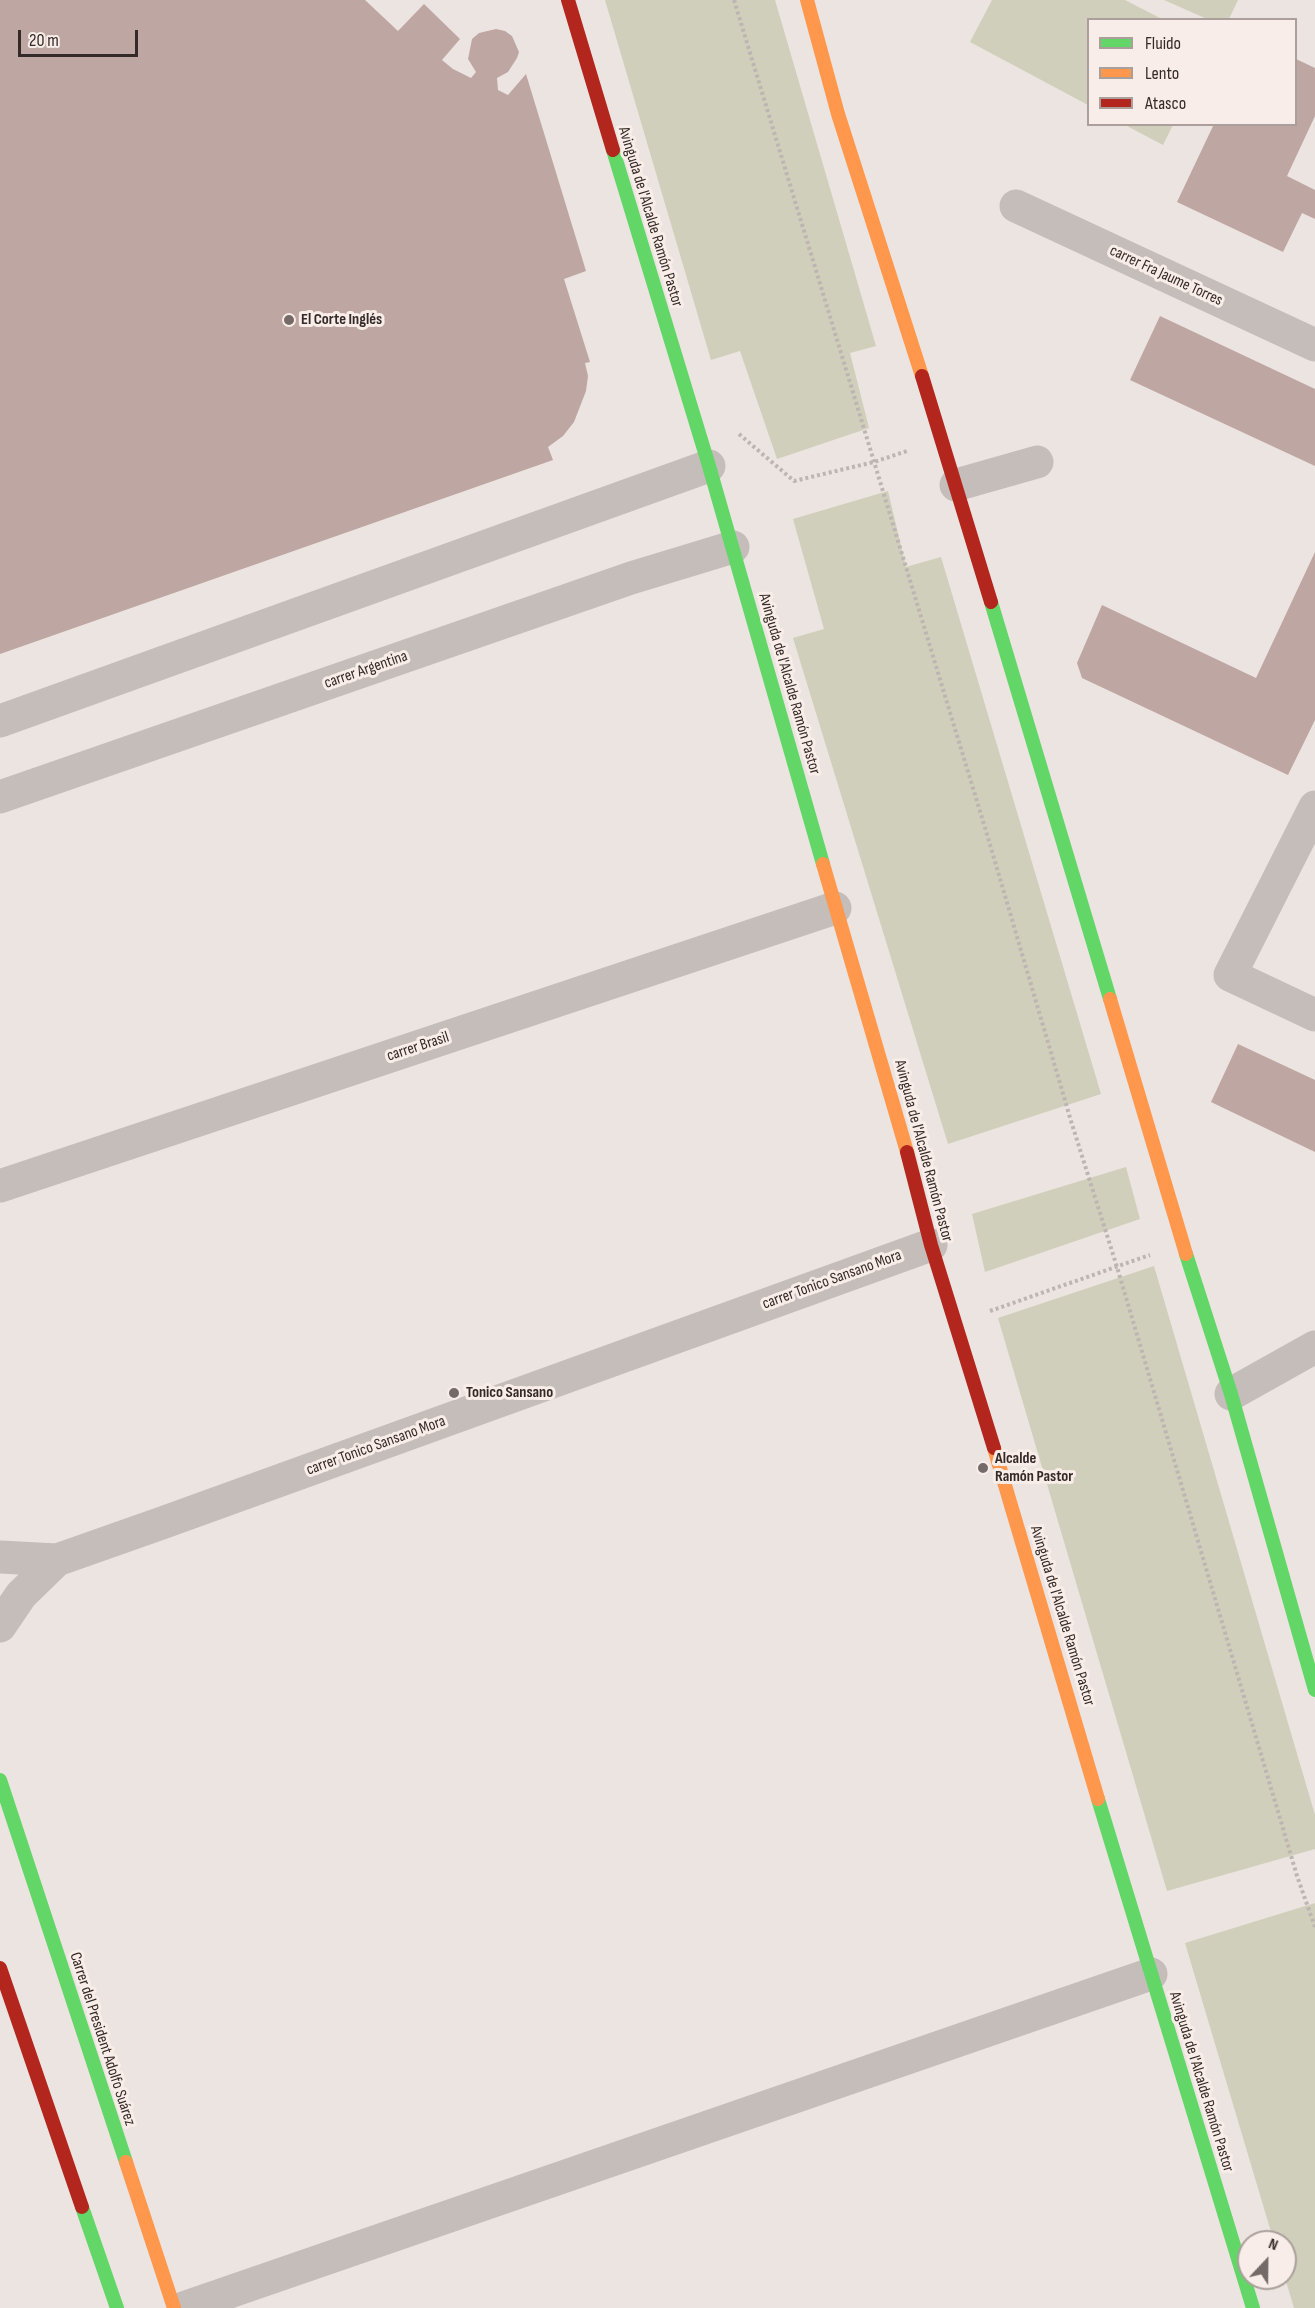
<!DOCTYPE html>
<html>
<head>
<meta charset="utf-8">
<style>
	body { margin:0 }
	#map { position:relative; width:1315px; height:2308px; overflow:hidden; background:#ece4e0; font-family:"Sofia Sans Condensed",sans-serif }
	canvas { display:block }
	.legend { position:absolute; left:1087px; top:18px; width:210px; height:108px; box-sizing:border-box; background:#f8ede8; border:2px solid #aa9f9b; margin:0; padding:8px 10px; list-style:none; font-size:18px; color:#342a28 }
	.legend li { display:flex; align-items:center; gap:12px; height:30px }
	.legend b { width:30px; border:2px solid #aa9f9b }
	.north { position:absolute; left:1237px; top:2230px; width:60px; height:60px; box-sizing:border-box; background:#f8ede8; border:2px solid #aa9f9b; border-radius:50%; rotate:22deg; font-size:16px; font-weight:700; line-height:24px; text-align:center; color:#342a28 }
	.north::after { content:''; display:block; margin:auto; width:21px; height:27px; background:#746b68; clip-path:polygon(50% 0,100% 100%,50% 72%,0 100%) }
	.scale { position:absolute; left:18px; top:30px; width:120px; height:27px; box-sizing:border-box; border:3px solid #342a28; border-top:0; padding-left:8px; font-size:18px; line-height:21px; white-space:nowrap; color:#342a28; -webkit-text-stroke:4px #f8ede8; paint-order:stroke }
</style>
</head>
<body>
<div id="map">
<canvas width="1315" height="2308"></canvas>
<ul class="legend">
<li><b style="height:8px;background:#63d668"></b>Fluido</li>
<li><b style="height:8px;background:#ff974d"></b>Lento</li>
<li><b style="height:8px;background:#b3261e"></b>Atasco</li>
</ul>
<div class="north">N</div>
<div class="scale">20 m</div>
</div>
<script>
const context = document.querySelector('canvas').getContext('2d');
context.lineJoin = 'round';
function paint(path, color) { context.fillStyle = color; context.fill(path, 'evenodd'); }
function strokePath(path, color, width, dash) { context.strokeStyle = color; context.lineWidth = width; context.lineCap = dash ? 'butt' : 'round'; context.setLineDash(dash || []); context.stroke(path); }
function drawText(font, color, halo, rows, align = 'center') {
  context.font = font + ' "Sofia Sans Condensed",sans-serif'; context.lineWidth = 6; context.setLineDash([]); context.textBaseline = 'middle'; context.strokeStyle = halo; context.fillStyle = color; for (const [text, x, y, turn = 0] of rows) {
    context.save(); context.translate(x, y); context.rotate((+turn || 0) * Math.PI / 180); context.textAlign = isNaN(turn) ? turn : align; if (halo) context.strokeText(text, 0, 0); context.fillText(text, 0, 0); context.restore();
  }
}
const green = new Path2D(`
	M605,0H775L876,346L850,353L869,428L777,459L740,351L711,360Z
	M992,0H1125L1162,19L1088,20V105L970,42Z
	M1164,0H1238L1229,19H1207Z
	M1125,125H1173L1163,145Z
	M888,491L906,567L941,557L1101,1094L948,1144L793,638L824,629L793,519Z
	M1126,1167L1140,1219L985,1272L972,1214Z
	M1154,1266L1315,1815V1849L1167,1891L998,1318Z
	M1315,1903V2308H1294L1285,2278V2242H1274L1185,1943Z`);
const building = new Path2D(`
	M0,0H365L398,31L424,4L460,39L442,60L453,69L471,78L476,72L468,59L472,39L479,33L496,29L505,31L512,36L519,52L517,58L508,72L497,78L498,90L508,95L526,74L586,271L564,279L590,362L585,363L588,376L586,391L574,422L563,436L548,447L553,460L0,654Z
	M1296,59L1315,68V116L1287,176L1315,190V219L1302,213L1283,252L1177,202L1214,124H1296Z
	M1160,316L1315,389V466L1130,380Z
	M1315,552V720L1288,775L1082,678L1077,663L1102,605L1256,678Z
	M1238,1044L1315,1080V1152L1211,1102Z`);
const path = new Path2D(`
	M734,0L986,831L1071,1121L1117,1267L1297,1876L1315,1927
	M739,434L794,481L874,462L907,451
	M990,1311L1150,1255`);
const street = new Path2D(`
	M1016,206L1315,345
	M956,485L1037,462
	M0,721L709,466
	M0,797L631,578L733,547
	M1315,807L1230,975L1315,1015
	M0,1186L835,908
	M1231,1394L1315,1347
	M0,1557L57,1560L162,1523L931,1245
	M0,1626L21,1595L57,1560
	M183,2308L1151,1974`);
const fast = new Path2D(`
	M613,150L709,466L823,864
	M991,602L1110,999
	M1186,1254L1231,1394L1315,1690
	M0,1780L126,2162
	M1098,1799L1253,2308
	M82,2207L117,2308`);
const slow = new Path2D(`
	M807,0L838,114L922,376
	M823,864L907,1152
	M1110,999L1186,1254
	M994,1448L1098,1799
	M126,2162L174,2308`);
const jam = new Path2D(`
	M568,0L613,150
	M922,376L991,602
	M907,1152L931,1245L994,1448
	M0,1968L82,2207`);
const markers = [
	[289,320,6,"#746b68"],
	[454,1393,6,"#746b68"],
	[983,1468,6,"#746b68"]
];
const streetNames = [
	["Avinguda de l'Alcalde Ramón Pastor",650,217,73],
	["carrer Fra Jaume Torres",1166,276,25],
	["carrer Argentina",366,670,-19],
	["Avinguda de l'Alcalde Ramón Pastor",789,684,74],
	["carrer Brasil",418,1047,-18],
	["Avinguda de l'Alcalde Ramón Pastor",923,1151,75],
	["carrer Tonico Sansano Mora",832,1280,-20],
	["carrer Tonico Sansano Mora",376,1446,-20],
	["Avinguda de l'Alcalde Ramón Pastor",1062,1616,73],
	["Carrer del President Adolfo Suárez",102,2039,72],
	["Avinguda de l'Alcalde Ramón Pastor",1201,2082,73]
];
const poiNames = [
	["El Corte Inglés",301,320],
	["Tonico Sansano",466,1393],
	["Alcalde",995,1459],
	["Ramón Pastor",995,1477]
];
paint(green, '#d0cfbb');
paint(building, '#bea6a3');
strokePath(path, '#bdb5b2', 4, [3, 3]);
strokePath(street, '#c4bdba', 33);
strokePath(fast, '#63d668', 14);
strokePath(slow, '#ff974d', 14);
strokePath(jam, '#b3261e', 14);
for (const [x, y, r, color] of markers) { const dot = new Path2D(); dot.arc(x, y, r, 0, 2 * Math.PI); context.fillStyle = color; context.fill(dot); strokePath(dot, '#f8ede8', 2); }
drawText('16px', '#342a28', '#f8ede8', streetNames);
drawText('bold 16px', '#342a28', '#f8ede8', poiNames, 'left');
</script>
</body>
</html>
